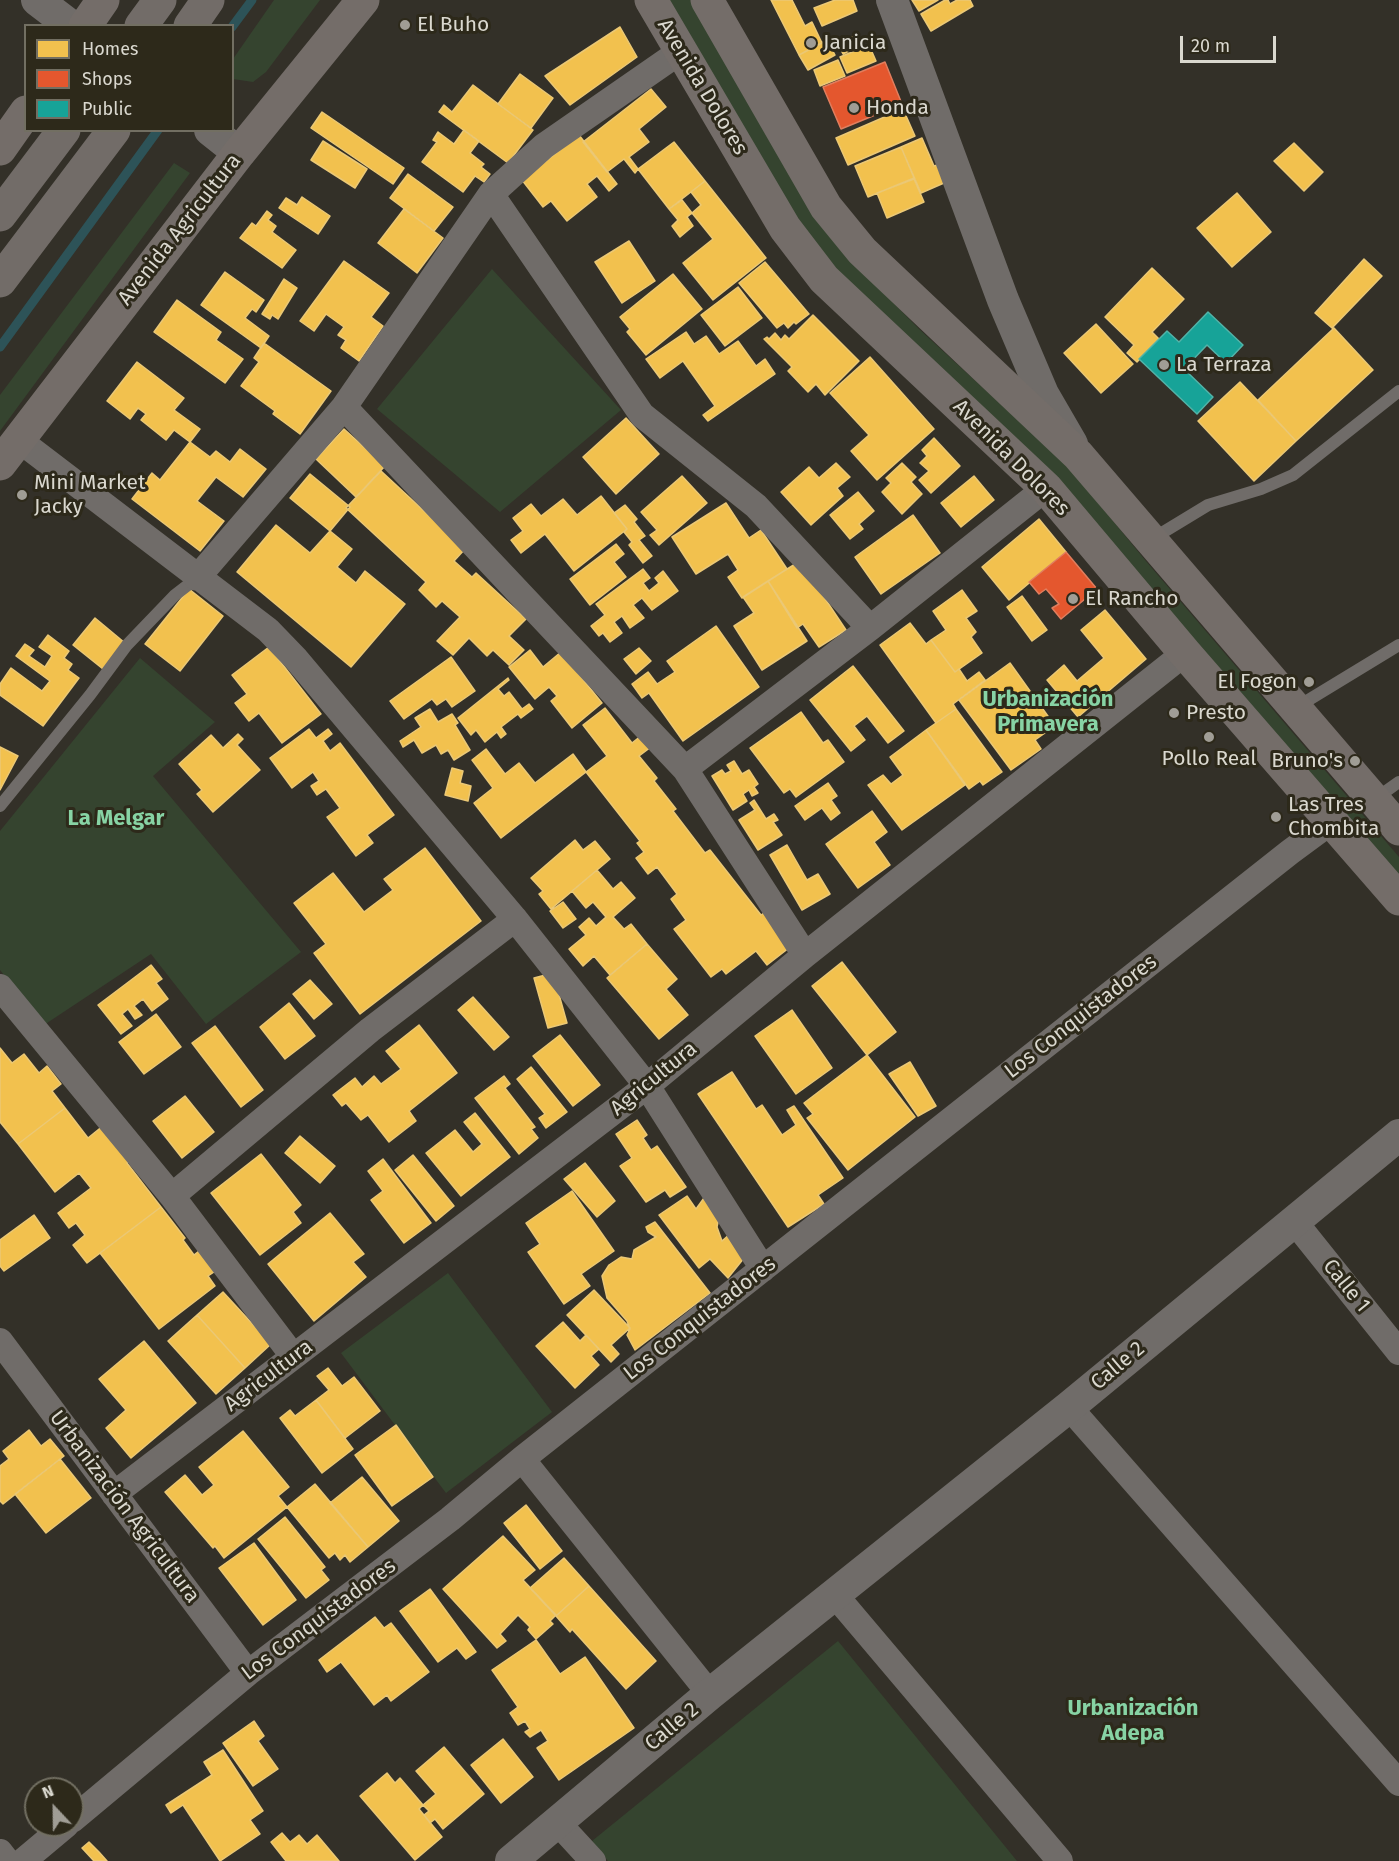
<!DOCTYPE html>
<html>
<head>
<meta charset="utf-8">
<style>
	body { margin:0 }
	#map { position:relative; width:1399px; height:1861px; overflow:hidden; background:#333028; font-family:"Fira Sans",sans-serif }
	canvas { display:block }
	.legend { position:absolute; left:24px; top:24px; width:210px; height:108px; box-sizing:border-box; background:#2d291a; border:2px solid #726f62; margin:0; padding:8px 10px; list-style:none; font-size:18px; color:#dad8cf }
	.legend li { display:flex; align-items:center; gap:12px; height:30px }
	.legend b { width:30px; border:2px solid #726f62 }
	.north { position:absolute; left:24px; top:1777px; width:60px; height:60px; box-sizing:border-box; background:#2d291a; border:2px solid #726f62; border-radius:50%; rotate:338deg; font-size:16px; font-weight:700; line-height:24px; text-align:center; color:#dad8cf }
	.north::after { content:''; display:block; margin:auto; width:21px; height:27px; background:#a09d95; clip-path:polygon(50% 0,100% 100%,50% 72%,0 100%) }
	.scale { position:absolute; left:1180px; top:36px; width:96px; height:27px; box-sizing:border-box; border:3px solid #dad8cf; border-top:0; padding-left:8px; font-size:18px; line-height:21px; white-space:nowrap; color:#dad8cf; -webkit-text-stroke:4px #2d291a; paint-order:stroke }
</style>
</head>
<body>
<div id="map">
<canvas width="1399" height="1861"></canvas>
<ul class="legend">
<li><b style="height:16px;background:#f2c14e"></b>Homes</li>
<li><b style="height:16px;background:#e4572e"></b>Shops</li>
<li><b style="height:16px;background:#17a398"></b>Public</li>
</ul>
<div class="north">N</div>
<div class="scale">20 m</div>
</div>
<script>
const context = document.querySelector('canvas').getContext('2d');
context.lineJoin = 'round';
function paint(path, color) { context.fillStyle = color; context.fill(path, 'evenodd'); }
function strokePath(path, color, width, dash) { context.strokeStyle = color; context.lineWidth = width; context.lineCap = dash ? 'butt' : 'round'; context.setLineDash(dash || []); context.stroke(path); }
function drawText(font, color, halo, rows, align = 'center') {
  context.font = font + ' "Fira Sans",sans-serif'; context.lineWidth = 6; context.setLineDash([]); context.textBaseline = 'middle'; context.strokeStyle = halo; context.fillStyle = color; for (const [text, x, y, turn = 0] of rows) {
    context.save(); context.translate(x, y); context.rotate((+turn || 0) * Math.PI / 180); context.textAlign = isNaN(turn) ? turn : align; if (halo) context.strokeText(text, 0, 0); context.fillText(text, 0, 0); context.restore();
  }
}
const green = new Path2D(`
	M274,0H320L266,72L253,82L233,79V59Z
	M665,0H691L850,259L919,329L1068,466L1145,560L1399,857V881L835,271L795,223Z
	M174,163L190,173L0,431V395Z
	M492,269L621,410L500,512L377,409Z
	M140,658L215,722L153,776L301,952L206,1024L151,954L44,1025L0,970V831Z
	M448,1273L552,1412L446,1493L341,1353Z
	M838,1641L1017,1861H608L592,1841Z`);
const homes = new Path2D(`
	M771,0H792L805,26L812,22L822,43L799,55Z
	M835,0H853L857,11L822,26L814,8Z
	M912,0H938L919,11Z
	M945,0H948L950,4L957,0H970L973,6L931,31L921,14Z
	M620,27L637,57L570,105L545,76Z
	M854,36L859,46L843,54L838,44Z
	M827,40L835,55L808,70L799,55Z
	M869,45L876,61L847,73L840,57Z
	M838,60L845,76L820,86L814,70Z
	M520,74L553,98L531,128L498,104Z
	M473,85L533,130L508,163L439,112L444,105L452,112Z
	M651,89L666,107L639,129L649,142L629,157L638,169L635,173L624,159L607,172L583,142Z
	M903,109L915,136L848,165L836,138Z
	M322,112L404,168L393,184L311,128Z
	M464,130L479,141L470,153L484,164L481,167L490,174L484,182L475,176L463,192L422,162L437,142L433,140L438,132L454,144Z
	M579,135L617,184L609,191L597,176L587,184L597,197L567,221L551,201L543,207L522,180Z
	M922,138L934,166L937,165L944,183L921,193L901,147Z
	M323,141L367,169L355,188L311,160Z
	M674,142L705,181L669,209L638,169Z
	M1294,143L1323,172L1304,191L1274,161Z
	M901,147L914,178L868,197L855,166Z
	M408,174L453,207L434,231L390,198Z
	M914,179L924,202L887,218L877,193Z
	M705,181L766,258L713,300L683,263L713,239L692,213L701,205L691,192Z
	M1237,193L1271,232L1232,267L1197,228Z
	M302,197L330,216L318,234L279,208L286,198L297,205Z
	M682,200L692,213L687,217L693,226L680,237L672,226L678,220L669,209Z
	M404,209L443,238L417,273L378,243Z
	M267,211L272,215L268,220L276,226L272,232L296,250L282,268L240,238L252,223L256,226Z
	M629,241L655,281L622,303L595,262Z
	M1364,259L1382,276L1332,328L1315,313Z
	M344,261L389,293L371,317L383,326L359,361L341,348L346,340L338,335L344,327L326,314L314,331L300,321Z
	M765,262L809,314L796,324L794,322L788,328L784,323L777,328L739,283Z
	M1152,268L1184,299L1152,332L1159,339L1137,362L1127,353L1134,345L1105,317Z
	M225,272L264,300L256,312L252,309L245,318L269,336L261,348L201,305Z
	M673,274L702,309L646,355L627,332L630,329L620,317Z
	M284,279L297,288L278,319L272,315L270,319L262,314Z
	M738,287L762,318L725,346L701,315Z
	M177,300L221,332L216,340L243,359L225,383L154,332Z
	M813,315L859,361L825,395L816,384L808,392L788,371L792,367L764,339L767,337L769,339L775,333L781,340L785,335L789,339Z
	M1096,324L1133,364L1101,393L1064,353Z
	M1334,328L1373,370L1296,441L1258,400Z
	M686,332L694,344L706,336L719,354L738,341L756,366L765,359L775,374L708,421L703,415L715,406L683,361L660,378L646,359Z
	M264,343L331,391L300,434L273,414L275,411L241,386L259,362L254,358Z
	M870,357L934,429L877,480L851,451L869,435L830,393Z
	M137,362L184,398L174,410L200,429L190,442L174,430L166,440L141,420L146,414L138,408L130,419L107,401Z
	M1240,382L1296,441L1254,481L1198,421Z
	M626,418L659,454L616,494L583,457Z
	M344,429L385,466L356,497L316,459Z
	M934,438L960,466L931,493L919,480L929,471L920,463L927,456L922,450Z
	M190,442L210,457L216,451L230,462L240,449L266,469L243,497L216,477L197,501L224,521L200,551L132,499L152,473L160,480Z
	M836,463L850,477L837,488L843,496L811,525L781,492L809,467L819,478Z
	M902,463L916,477L911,482L922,494L902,514L882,492L891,483L886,478Z
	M381,471L465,549L454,561L472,577L476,573L526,619L509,636L524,650L509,665L493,650L487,656L469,638L453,655L437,641L460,617L442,601L436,607L419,590L426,582L346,508Z
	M310,474L350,507L330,531L290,498Z
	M682,476L707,503L659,545L650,535L657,530L641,512Z
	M974,476L994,500L961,527L941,503Z
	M858,492L874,511L859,524L863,529L850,539L830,515Z
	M601,496L627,529L574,571L545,534L521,553L511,540L523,531L513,518L531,504L541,516L563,499L577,515Z
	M726,503L749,538L761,530L787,569L742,598L728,577L738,570L728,554L696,574L672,537Z
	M625,505L637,519L634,522L645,536L639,540L652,556L643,563L629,545L632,542L624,532L627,529L614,513Z
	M913,515L940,553L881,594L855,557Z
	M1039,519L1066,552L1009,600L982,567Z
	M276,525L310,553L330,531L352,549L337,567L356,583L365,571L405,604L351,667L237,572Z
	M616,544L624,554L614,562L626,577L590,605L570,579Z
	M800,561L846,630L819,647L803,624L797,628L768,581Z
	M643,569L650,578L643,583L649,591L659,583L655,578L663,571L678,591L652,610L642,598L633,605L644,618L630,628L622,616L614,622L622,633L610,642L603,633L599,636L591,626L605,615L596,604Z
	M768,581L807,641L762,670L734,626L754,613L743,597Z
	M189,589L223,616L180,671L145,644Z
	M962,590L977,611L966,618L976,632L971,637L982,653L955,672L931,640L946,630L933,611Z
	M1022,596L1047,630L1032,641L1007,607Z
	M1105,610L1146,659L1078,717L1047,680L1064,665L1077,681L1104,658L1081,630Z
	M95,618L125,643L103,669L73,645Z
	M910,623L926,644L931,640L955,672L959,669L967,681L979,672L985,680L953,704L956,709L936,723L880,645Z
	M716,626L759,687L683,741L649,693L642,698L632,684L648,672L657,684L675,672L667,661Z
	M48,635L69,651L64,658L72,664L68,670L79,678L43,726L0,695V684L11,668L42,691L50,681L16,656L25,644L34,650L29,656L45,667L52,656L39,647Z
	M269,647L321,714L282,743L259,713L249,721L235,703L247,694L232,675Z
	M639,648L651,661L636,674L624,659Z
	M530,650L543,667L561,652L602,703L572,728L551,701L557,696L549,687L535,699L509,667Z
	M451,657L475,691L452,707L446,699L437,705L432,699L404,719L390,701Z
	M1010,663L1055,726L1035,740L1041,749L1011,770L959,700Z
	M853,666L904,731L888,743L867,716L854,726L865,740L851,751L810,700Z
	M508,678L509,680L498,689L504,696L509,692L522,709L529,704L533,709L521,718L518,714L501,727L506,734L501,738L497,732L485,742L476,730L471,735L458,718Z
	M605,708L632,743L642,735L651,747L639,756L657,778L654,781L676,809L673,811L705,853L710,850L761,915L767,911L794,944L767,965L756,951L726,974L722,969L711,977L674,929L686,920L671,899L677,894L657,867L648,874L636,858L644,852L637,843L640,841L586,772L607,756L583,725Z
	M430,709L438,722L452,714L458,723L455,725L470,750L454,760L448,750L441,754L436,745L422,753L414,740L403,747L400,741L421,727L415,718Z
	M956,709L1002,772L983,785L980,781L969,789L926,730Z
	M801,712L823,743L828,740L844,762L796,797L790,789L784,793L750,748Z
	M309,729L316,738L328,729L332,734L323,741L330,751L340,743L394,815L367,835L373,843L356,856L327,817L340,808L326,789L317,795L311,786L319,781L313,772L292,788L270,758Z
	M926,730L965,785L902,830L868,785L883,775L891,784L903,775L890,757Z
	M238,734L243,739L237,745L260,770L213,812L197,794L202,790L179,764L211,735L223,748Z
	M0,747L18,756L0,790Z
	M486,749L505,774L519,763L535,783L573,754L586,772L501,838L474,803L493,788L472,760Z
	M734,761L742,774L749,770L758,784L754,787L758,793L752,796L749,790L743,794L747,801L733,810L712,776L722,770L725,774L731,771L727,765Z
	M452,768L463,771L460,783L471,786L468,801L445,795Z
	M828,783L837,796L831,800L840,813L831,820L822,808L805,820L795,806Z
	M754,800L766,819L774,814L778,820L773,822L782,835L758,850L739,820L755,810L750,803Z
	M872,811L887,832L874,842L890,865L858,888L826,844Z
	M575,840L583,850L595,841L610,859L551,909L539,894L543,891L531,878Z
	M787,845L807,880L818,874L830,894L802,910L770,855Z
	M425,848L481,921L360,1014L314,953L326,944L294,903L333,873L364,912L393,890L384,879Z
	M597,870L613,889L621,882L635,898L613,917L624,929L631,924L647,944L610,975L594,956L583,966L569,949L586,935L579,927L589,918L596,926L606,917L593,902L586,908L572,891Z
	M563,902L576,919L563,928L550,911Z
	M647,944L677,979L666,989L688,1015L659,1039L607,978Z
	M842,962L896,1032L867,1055L812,986Z
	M151,965L162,979L156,983L168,999L152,1011L143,999L134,1006L142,1015L135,1019L128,1009L122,1014L132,1026L121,1034L98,1005Z
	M553,973L567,1023L548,1028L534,978Z
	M310,980L332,1004L314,1019L293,994Z
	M473,997L509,1037L494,1050L458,1010Z
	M289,1003L315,1036L285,1059L260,1027Z
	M792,1010L832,1068L796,1094L755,1036Z
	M156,1014L181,1047L144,1074L119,1042Z
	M419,1025L457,1073L409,1111L416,1121L389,1142L368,1115L361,1120L346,1103L342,1106L333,1095L355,1078L362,1087L374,1076L381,1084L401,1069L386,1051Z
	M215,1026L263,1090L241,1107L192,1043Z
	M560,1035L600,1085L573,1106L533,1056Z
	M0,1048L12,1063L24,1054L39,1073L47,1066L61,1084L52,1091L65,1108L18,1144L0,1122Z
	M867,1055L915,1117L848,1170L807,1118L813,1114L804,1103Z
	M910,1062L936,1106L918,1116L889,1074Z
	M531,1067L567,1112L546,1128L539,1118L545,1114L517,1079Z
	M732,1072L756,1109L762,1105L782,1135L796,1125L787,1110L794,1106L843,1178L818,1195L824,1204L788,1227L698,1094Z
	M504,1076L510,1084L505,1088L535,1127L531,1129L538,1138L519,1154L475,1098Z
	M185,1096L214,1132L182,1158L153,1121Z
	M65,1108L88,1138L104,1125L131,1160L127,1163L161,1207L87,1263L73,1245L85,1235L76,1223L69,1228L58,1213L91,1188L79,1173L55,1192L18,1144Z
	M475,1113L510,1157L461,1196L426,1153L455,1130L473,1152L482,1144L464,1122Z
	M637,1120L647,1135L643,1138L651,1150L657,1146L686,1187L670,1197L665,1190L646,1202L620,1166L632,1158L616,1134Z
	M300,1136L335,1166L320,1183L285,1153Z
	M261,1154L301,1205L293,1212L301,1223L260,1255L211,1193Z
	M413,1155L454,1206L436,1221L395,1170Z
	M383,1159L431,1223L404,1243L371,1200L383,1191L368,1171Z
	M585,1163L615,1201L597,1217L564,1179Z
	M572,1191L614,1251L581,1274L590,1286L564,1304L528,1252L540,1244L526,1223Z
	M687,1196L696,1209L704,1198L719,1217L717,1227L722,1241L731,1233L744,1258L728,1278L710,1259L699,1268L659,1215Z
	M161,1207L185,1238L183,1240L194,1255L199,1251L214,1272L208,1276L215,1286L159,1329L100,1253Z
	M330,1213L364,1254L353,1262L366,1277L314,1321L268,1264Z
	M34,1215L50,1238L4,1271L0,1266V1240Z
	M655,1222L710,1293L635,1350L627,1335L630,1329L627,1321L607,1298L602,1276L609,1265L621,1257L632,1259L634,1250L656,1237L648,1232L646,1227Z
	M594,1290L630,1328L611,1345L619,1354L611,1362L567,1315Z
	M223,1292L271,1344L245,1368L197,1315Z
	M197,1315L245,1368L216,1394L168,1341Z
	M563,1322L580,1341L586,1335L599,1349L591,1356L599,1365L575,1388L536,1346Z
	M144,1341L196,1403L131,1458L106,1428L126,1410L99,1379Z
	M328,1368L342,1386L354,1377L380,1411L345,1438L316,1400L329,1390L317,1376Z
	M316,1400L353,1449L322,1473L280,1418L290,1410L295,1416Z
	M396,1425L433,1477L392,1506L355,1455Z
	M29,1430L41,1446L50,1439L64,1456L3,1504L0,1501V1466L9,1459L3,1451Z
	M243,1431L289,1487L278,1496L287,1507L224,1558L215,1546L213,1548L165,1492L185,1475L202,1495L214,1485L199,1467Z
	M60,1459L91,1498L46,1533L15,1494Z
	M362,1477L399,1521L368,1547L330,1503Z
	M315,1484L368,1547L350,1562L345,1555L340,1560L335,1553L329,1558L287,1507Z
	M526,1505L562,1551L540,1569L504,1523Z
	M285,1517L325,1567L321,1570L329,1580L306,1598L258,1539Z
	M503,1536L535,1570L523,1580L556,1615L550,1621L553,1624L536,1639L528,1630L530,1627L518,1615L500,1634L506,1641L497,1648L443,1589Z
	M254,1543L296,1600L263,1625L219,1568Z
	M564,1558L589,1586L556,1616L530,1588Z
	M589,1586L656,1661L626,1689L572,1629L570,1632L556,1616Z
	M430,1589L476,1652L466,1659L457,1648L438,1662L400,1611Z
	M375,1617L384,1628L391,1623L429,1672L391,1701L387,1695L374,1705L341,1662L327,1672L319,1660Z
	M536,1640L560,1674L585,1657L634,1728L559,1780L537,1748L548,1741L541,1730L530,1737L525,1732L530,1729L525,1721L518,1725L510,1713L518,1707L492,1670Z
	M254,1721L264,1736L258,1741L278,1769L253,1786L223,1743Z
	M503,1739L533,1777L501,1803L471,1765Z
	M444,1747L484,1794L443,1829L435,1819L430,1823L424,1815L429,1811L423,1805L436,1794L416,1771Z
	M223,1750L263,1811L250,1820L260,1834L220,1861L183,1805L171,1813L166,1805L212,1775L204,1762Z
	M387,1773L395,1783L400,1778L423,1805L419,1809L442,1837L415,1860L360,1796Z
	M282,1833L290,1842L299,1835L307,1844L317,1835L339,1861H286L271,1842Z
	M89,1842L99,1852L107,1861H94L82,1848Z`);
const shops = new Path2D(`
	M885,62L902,104L841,129L823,87Z
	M1066,552L1097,589L1061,619L1052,608L1059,604L1046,589L1039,594L1029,582Z`);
const public = new Path2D(`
	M1208,312L1243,345L1226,363L1207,345L1184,369L1213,397L1197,414L1139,359L1167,331L1179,342Z`);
const stream = new Path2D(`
	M232,27L252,0
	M0,347L158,130`);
const service = new Path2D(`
	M1152,539L1208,505L1261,489L1293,475L1399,391
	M1297,707L1399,645
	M1375,799L1399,782
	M0,806L90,695L127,645L175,595L197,578`);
const minor = new Path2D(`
	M491,194L642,415L756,506L870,628
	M344,407L685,769L805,955
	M19,440L268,630L296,659L515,919L647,1086L763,1269
	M197,578L344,407L491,194L544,146L681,51
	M685,769L870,628L1046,488
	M0,987L172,1196L293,1356
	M172,1196L370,1030L515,919
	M1294,1221L1399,1352
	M0,1341L248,1673
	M1069,1407L1399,1783
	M522,1459L710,1694
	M114,1494L647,1086L805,955L1185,653
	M835,1595L1060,1861
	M72,1820L248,1673L450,1519L522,1459L1290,852L1332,821
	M558,1823L593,1861
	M0,1852L7,1861
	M23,1861L66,1825`);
const tertiary = new Path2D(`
	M37,0L71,26
	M892,0L1003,300L1043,394L1072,444
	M210,130L239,153
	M511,1861L710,1694L1069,1407L1399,1135`);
const secondary = new Path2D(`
	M651,0L785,228L824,279L1046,488L1185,653L1399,899
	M707,0L826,207L862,251L1078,455L1399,829
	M85,26L103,0
	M0,149L26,112
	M0,464L239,153L363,0`);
const primary = new Path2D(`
	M141,26L160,0
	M190,26L208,0
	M0,215L64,130
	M0,281L114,130`);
const markers = [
	[405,25,6,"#a09d95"],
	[811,43,6,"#a09d95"],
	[854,108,6,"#a09d95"],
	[1164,365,6,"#a09d95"],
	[22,495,6,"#a09d95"],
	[1073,599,6,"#a09d95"],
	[1309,682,6,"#a09d95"],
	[1174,713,6,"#a09d95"],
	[1209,737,6,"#a09d95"],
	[1355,761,6,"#a09d95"],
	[1276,817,6,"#a09d95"]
];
const poiNames = [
	["El Buho",417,25],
	["Janicia",823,43],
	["Honda",866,108],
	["La Terraza",1176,365],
	["Mini Market",34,483],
	["Jacky",34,507],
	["El Rancho",1085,599],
	["El Fogon",1297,682,"right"],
	["Presto",1186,713],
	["Pollo Real",1209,759,"center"],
	["Bruno's",1343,761,"right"],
	["Las Tres",1288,805],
	["Chombita",1288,829]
];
const streetNames = [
	["Avenida Dolores",702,87,59],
	["Avenida Agricultura",180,230,-52],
	["Avenida Dolores",1011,458,45],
	["Los Conquistadores",1081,1017,-38],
	["Agricultura",654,1079,-39],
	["Calle 1",1346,1286,51],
	["Los Conquistadores",700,1319,-38],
	["Calle 2",1118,1366,-40],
	["Agricultura",269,1376,-37],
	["Urbanización Agricultura",124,1507,53],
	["Los Conquistadores",319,1620,-37],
	["Calle 2",672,1727,-40]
];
const neighbourhoodNames = [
	["Urbanización",1048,700],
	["Primavera",1048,725],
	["La Melgar",116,819],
	["Urbanización",1133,1709],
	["Adepa",1133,1734]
];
paint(green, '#35442f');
paint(homes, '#f2c14e');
strokePath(homes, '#ebc875', 1.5);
paint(shops, '#e4572e');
strokePath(shops, '#e17e5e', 1.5);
paint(public, '#17a398');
strokePath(public, '#52b3a8', 1.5);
strokePath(stream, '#2d5358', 9);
strokePath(service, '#706c69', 12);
strokePath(minor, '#706c69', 26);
strokePath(tertiary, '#706c69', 32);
strokePath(secondary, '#746d69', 33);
strokePath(primary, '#726c68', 33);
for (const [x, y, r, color] of markers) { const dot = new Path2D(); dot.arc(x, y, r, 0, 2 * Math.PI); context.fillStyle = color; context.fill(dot); strokePath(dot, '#2d291a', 2); }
drawText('21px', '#dad8cf', '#2d291a', poiNames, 'left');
drawText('21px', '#dad8cf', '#2d291a', streetNames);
drawText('bold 22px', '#87d3a4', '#2d291a', neighbourhoodNames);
</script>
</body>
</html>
